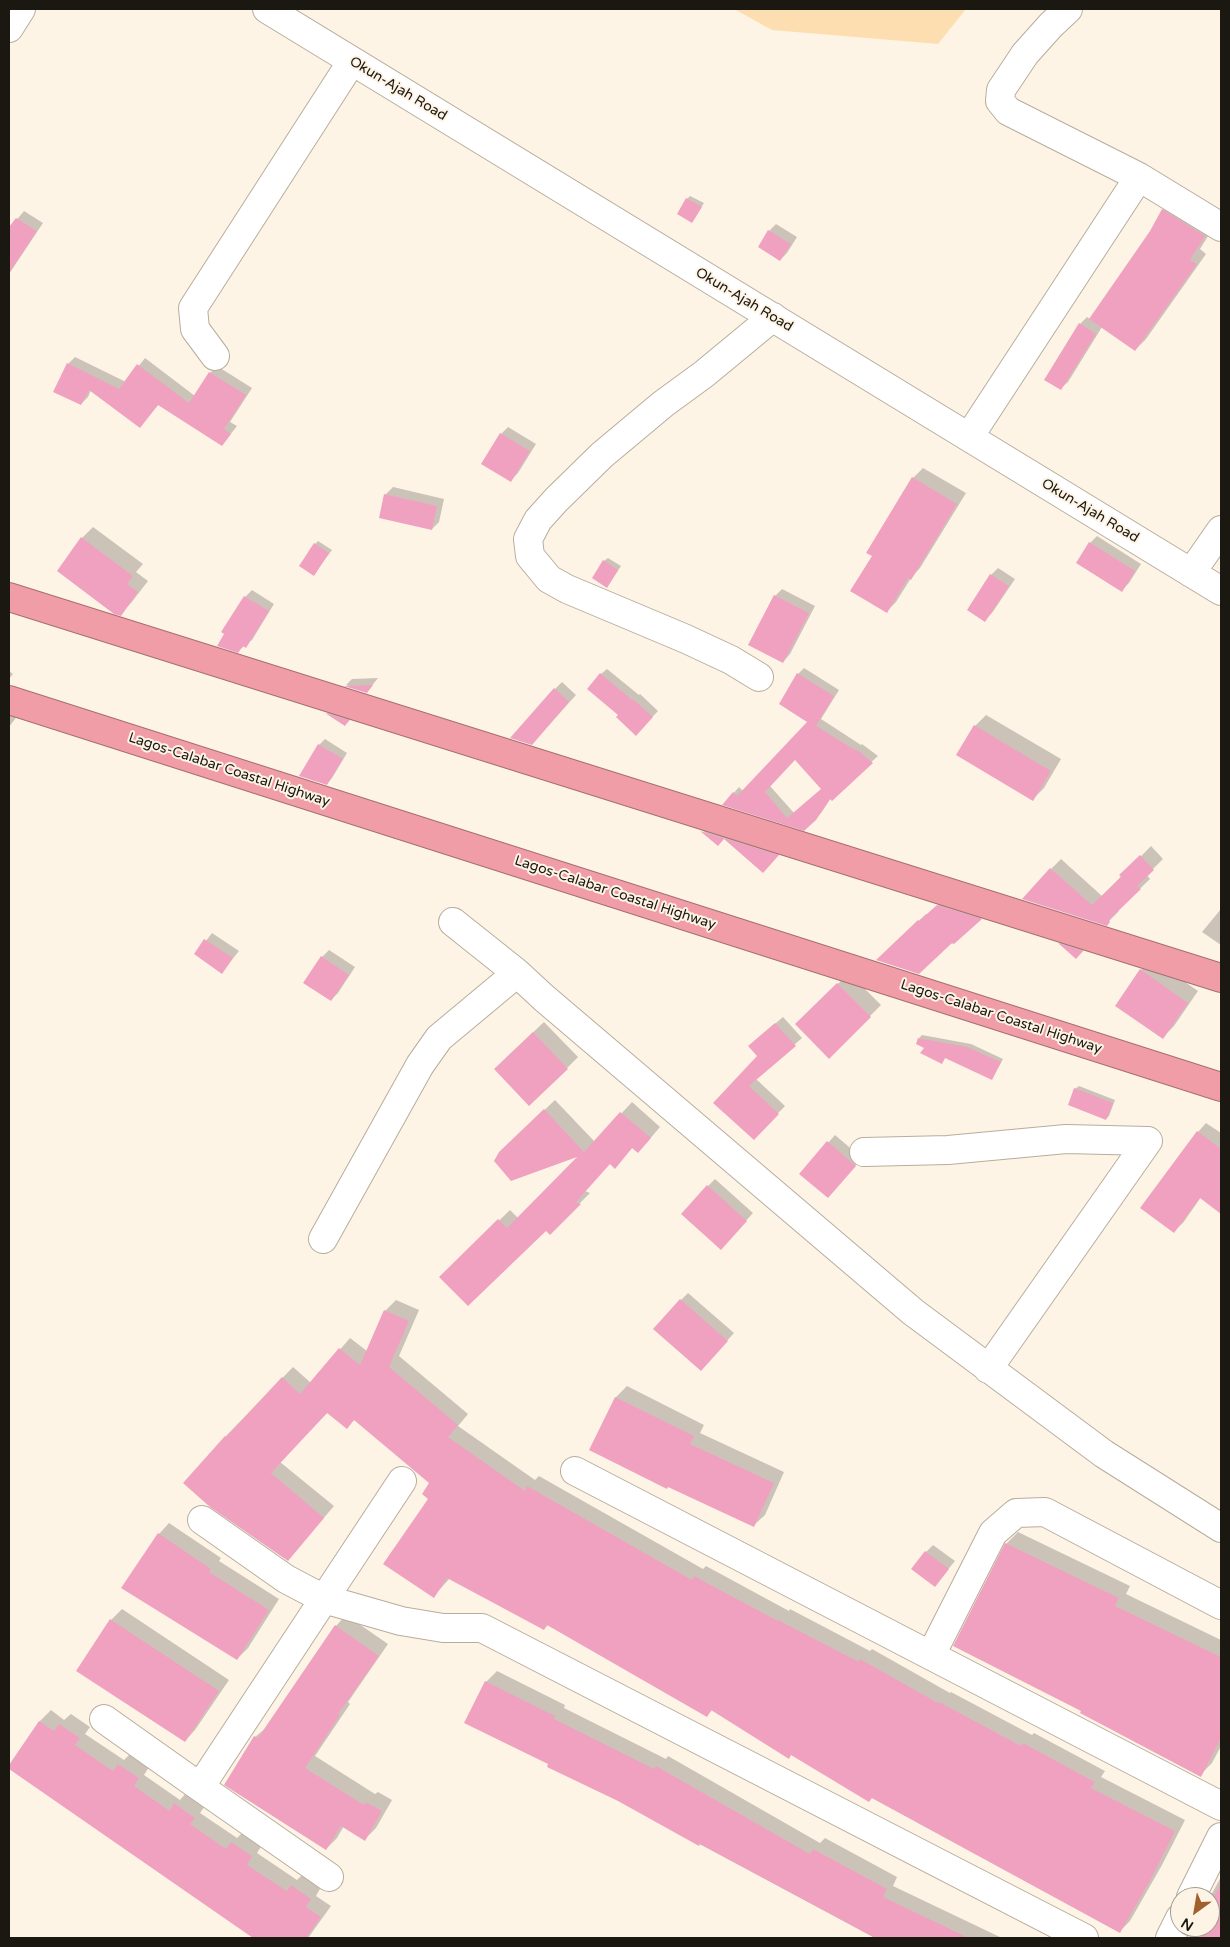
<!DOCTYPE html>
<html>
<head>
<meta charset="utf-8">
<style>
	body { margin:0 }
	#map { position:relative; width:1230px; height:1947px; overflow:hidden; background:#fef4e6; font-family:"Varela Round",sans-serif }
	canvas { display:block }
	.frame { position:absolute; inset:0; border:10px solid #1b1711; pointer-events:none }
	.north { position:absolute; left:1170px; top:1887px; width:50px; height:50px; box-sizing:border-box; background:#fef4e6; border:1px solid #a39c91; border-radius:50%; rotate:212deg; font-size:14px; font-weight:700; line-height:20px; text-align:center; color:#1b1711 }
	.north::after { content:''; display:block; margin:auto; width:18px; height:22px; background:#a2612c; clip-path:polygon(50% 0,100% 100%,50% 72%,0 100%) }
</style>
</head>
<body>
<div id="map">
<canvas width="1230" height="1947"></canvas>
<div class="frame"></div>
<div class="north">N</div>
</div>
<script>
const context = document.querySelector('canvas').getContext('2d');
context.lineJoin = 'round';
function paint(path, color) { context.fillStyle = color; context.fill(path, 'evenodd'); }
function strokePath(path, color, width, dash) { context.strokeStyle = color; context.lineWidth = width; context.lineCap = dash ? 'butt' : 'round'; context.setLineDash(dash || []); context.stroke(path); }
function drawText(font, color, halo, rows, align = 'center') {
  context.font = font + ' "Varela Round",sans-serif'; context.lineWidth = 4; context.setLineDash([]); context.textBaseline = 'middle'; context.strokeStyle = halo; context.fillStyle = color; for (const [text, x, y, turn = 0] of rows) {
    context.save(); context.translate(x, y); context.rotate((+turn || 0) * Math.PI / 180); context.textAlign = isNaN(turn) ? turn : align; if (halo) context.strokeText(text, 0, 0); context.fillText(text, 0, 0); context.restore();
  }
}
const green = new Path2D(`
	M734,9H966L938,44L772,30Z`);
const shadow = new Path2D(`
	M690,196L704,203L692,222L687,199Z
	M1174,200L1215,225L1200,249L1206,254L1146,339L1135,350L1102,327L1068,382L1060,389L1080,324L1087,317L1090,319L1151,232L1163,210Z
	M24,211L43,223L9,274V229Z
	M776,224L797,237L787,253L780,260L769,231Z
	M75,357L126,382L145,358L195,396L210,373L217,366L252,388L230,422L237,426L222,445L159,404L140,426L91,390L88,397L81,404L68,364Z
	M508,427L536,444L518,473L511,480L501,434Z
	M923,468L966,493L920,568L911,578L896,602L886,612L873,556L913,478Z
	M393,487L444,499L439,522L432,529L381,517L386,494Z
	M93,527L143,564L136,572L148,581L131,603L120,614L59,570L82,538Z
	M1097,536L1141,564L1129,583L1122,590L1090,543Z
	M318,541L332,550L314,574L315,544Z
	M608,558L621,566L610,583L604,561Z
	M998,568L1015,579L992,613L985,620L991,575Z
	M782,589L815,606L790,654L783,662L775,596Z
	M252,590L274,604L252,640L238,651L245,597Z
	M804,668L839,690L821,719L861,745L862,744L878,756L831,798L821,813L804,829L724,804L739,787L743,791L809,721L798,674ZM795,759L822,789L794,813L770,786Z
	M607,669L639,695L640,694L658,711L636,734L619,715L601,674Z
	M9,671L13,674L9,679Z
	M378,678L367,692L346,685L352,679Z
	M562,682L576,695L539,736L555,689Z
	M9,700L24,707L9,727Z
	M333,706L352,718L345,725L327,713Z
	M986,715L1061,759L1044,788L1033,799L975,726Z
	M325,739L347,753L332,778L327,784L301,775L319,745Z
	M708,824L784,848L763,872L724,838L718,844L702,830Z
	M1151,846L1163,859L1147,875L1150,879L1118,910L1119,911L1106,924L1051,869L1061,859L1102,896Z
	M946,899L988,912L954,943L878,960L926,914L927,915Z
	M1221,909V945L1202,932Z
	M212,933L239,951L222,972L196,954Z
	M1070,933L1087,947L1076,958L1059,943Z
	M329,950L355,967L338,993L331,1000L322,957Z
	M1152,959L1198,991L1174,1026L1163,1037L1141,970Z
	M849,973L881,1005L829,1057L797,1024Z
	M783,1017L802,1038L756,1079L785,1106L761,1131L715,1103L758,1056L757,1039Z
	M544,1022L578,1057L567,1068L506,1058Z
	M922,1035L971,1044L1003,1059L992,1079L946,1057L942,1062L919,1038Z
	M1079,1086L1115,1100L1109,1116L1106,1119L1075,1089Z
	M555,1100L595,1142L632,1102L660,1127L648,1141L633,1147L615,1167L610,1163L585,1191L590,1193L550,1233L546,1229L441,1277L510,1210L518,1218L582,1154L511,1142Z
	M1206,1123L1221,1133V1212L1201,1197L1183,1223L1174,1231L1198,1132Z
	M835,1135L862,1158L835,1189L801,1174Z
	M715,1179L753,1213L728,1241L708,1186Z
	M688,1293L734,1333L708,1362L681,1300Z
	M396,1300L419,1310L399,1356L468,1414L458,1426L535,1480L539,1476L703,1569L706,1566L789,1611L790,1609L870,1651L872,1649L950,1693L951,1692L1032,1735L1034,1733L1105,1771L1101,1777L1185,1820L1162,1865L1130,1921L1119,1932L791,1754L713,1709L707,1716L548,1625L544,1629L450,1578L433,1597L430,1498L431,1483L355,1419L347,1427L328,1412L280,1462L334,1506L288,1560L185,1483L226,1436L293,1367L311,1383L350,1338L367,1351L385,1311Z
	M627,1386L704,1425L700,1433L784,1472L765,1515L754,1525L591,1449L616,1397Z
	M169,1523L221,1558L219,1561L279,1599L248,1648L237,1659L159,1534Z
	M1018,1532L1130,1586L1126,1594L1221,1640V1746L1212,1763L1200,1775L1006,1544Z
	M933,1545L955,1561L935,1585L926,1552Z
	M122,1609L229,1680L195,1730L185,1741L111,1620Z
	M346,1615L388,1644L348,1702L350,1704L315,1756L375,1794L378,1792L392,1800L376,1828L365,1839L344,1826L337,1838L326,1849L255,1737L267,1727L336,1626Z
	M497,1671L565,1705L564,1708L666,1759L668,1756L820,1843L825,1838L897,1877L893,1886L1002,1938H875L550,1764L486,1682Z
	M51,1710L64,1720L71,1714L90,1727L85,1734L124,1760L130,1754L149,1767L144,1775L180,1800L186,1793L205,1806L200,1813L237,1838L243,1832L262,1845L257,1853L297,1880L303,1874L321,1887L316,1896L331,1906L308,1938H256L9,1767L40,1721Z
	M1221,1877V1938H1191L1197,1927H1210V1897Z`);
const building = new Path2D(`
	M686,198L702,207L692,223L677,214Z
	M1162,209L1205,236L1190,260L1197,264L1135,351L1089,319L1150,231Z
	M16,218L37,231L9,273V227Z
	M768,230L791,244L780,261L758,247Z
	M1079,323L1096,334L1061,390L1044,380Z
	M67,363L119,389L137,364L189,403L209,372L246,395L224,429L231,434L222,446L158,405L140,428L89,390L81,405L53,392Z
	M500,433L530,451L511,482L481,464Z
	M912,477L957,504L911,580L908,578L887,613L850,591L872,556L866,553Z
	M384,494L437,506L432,530L379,518Z
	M81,537L133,576L127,584L138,592L121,616L114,614L57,571Z
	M1089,542L1135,571L1122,592L1076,563Z
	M314,543L329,553L314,576L299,566Z
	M603,560L618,570L607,588L592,578Z
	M990,574L1009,586L985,622L967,610Z
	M774,595L809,613L783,663L748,645Z
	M244,596L269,611L246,648L243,646L238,653L217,646L224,634L221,632Z
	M600,673L632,700L633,699L653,717L636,736L616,717L618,715L587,689Z
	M797,673L834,696L816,726L855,750L856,749L873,763L832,801L830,799L816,820L804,831L722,805L733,792L737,796L807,722L779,704ZM795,760L821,789L787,818L765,792Z
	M373,685L367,693L344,686Z
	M554,688L569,702L532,745L510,738Z
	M325,713L349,720L345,726Z
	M974,725L1051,771L1033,801L956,755Z
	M318,744L343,759L327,785L299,776Z
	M700,831L779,855L763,873L724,839L718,846Z
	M1140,855L1154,870L1137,886L1141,889L1109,920L1110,922L1107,926L1022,899L1050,868L1092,905L1121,877L1119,875Z
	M937,905L982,919L954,944L952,943L919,974L876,960L918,920L919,921Z
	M204,939L233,958L222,974L194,954Z
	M1058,943L1083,951L1076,959Z
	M321,956L349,975L331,1001L303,983Z
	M1140,969L1188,1003L1163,1039L1115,1006Z
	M837,983L871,1017L829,1059L795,1024Z
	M775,1023L796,1046L749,1086L779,1114L754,1140L713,1103L757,1056L748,1046Z
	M533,1032L568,1069L529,1106L494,1069Z
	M918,1038L967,1047L1001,1062L992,1080L945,1058L942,1064L920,1053L924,1048L916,1044Z
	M1074,1088L1113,1103L1106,1120L1068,1105Z
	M544,1109L584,1152L620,1112L651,1138L638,1153L632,1148L615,1169L610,1164L576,1202L581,1204L550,1235L546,1231L468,1306L439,1277L498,1219L507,1228L577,1157L511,1181L494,1161L499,1152Z
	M1197,1131L1221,1149V1214L1200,1198L1174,1233L1140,1208Z
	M827,1141L856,1166L828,1198L799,1174Z
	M707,1185L747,1221L721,1250L681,1214Z
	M680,1299L728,1341L701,1371L653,1329Z
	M384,1310L409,1321L389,1367L458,1425L448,1437L525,1491L527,1486L692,1580L694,1576L778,1621V1620L859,1662L860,1659L938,1703L939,1702L1021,1746L1023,1743L1095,1782L1091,1788L1175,1831L1152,1877L1120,1933L872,1798L869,1802L791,1755L789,1759L711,1710L707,1717L547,1625L544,1630L447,1578L434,1598L383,1564L428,1499L422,1494L429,1483L354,1420L347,1429L327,1413L271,1473L324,1518L288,1561L210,1507L183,1483L225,1436L226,1437L282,1377L300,1394L339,1348L360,1365Z
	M615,1397L694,1436L690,1444L774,1483L754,1527L668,1487L667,1489L589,1450Z
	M158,1533L211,1569L209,1572L269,1610L237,1660L121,1588Z
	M1005,1543L1119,1598L1115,1606L1221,1657V1738L1201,1777L1080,1713L1081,1711L953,1646Z
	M925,1551L949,1569L935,1587L911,1569Z
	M110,1619L219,1691L185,1742L76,1671Z
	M335,1625L379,1656L338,1714L340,1715L305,1768L364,1805L366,1802L382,1811L365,1841L341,1826L326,1850L224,1785L254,1736L258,1738Z
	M485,1681L555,1716L554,1719L654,1769L656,1766L810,1854L813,1849L887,1889L883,1897L969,1938H875L700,1844L699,1846L618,1801L547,1767L548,1764L464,1723Z
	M39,1721L54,1731L59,1724L80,1738L75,1745L113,1771L118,1764L139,1778L134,1786L170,1811L174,1803L195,1818L190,1824L226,1849L231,1842L252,1856L247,1865L287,1891L291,1885L311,1899L306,1907L321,1917L306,1938H253L9,1769V1765Z
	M1221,1884V1938H1189L1196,1927H1210V1903Z`);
const minor = new Path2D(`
	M267,9L1221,591
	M1068,9L1051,25L1025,54L1001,90L1000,101L1008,111L1139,177L1221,227
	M9,28L21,9
	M215,356L195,329L193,308L352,61
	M969,437L1139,177
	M1191,573L1221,530
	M759,677L731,660L686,639L567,589L549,579L530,556L528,539L538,520L556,500L602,455L663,404L704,374L773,317
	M453,922L517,973
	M864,1152L948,1150L1066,1139L1148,1141
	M323,1239L420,1065L439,1038L517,973L544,998L913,1312L1104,1454L1221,1528
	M988,1369L1148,1141
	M575,1471L1221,1806
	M202,1520L286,1579L324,1599L402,1481
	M931,1655L993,1533L1016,1513L1045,1512L1221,1605
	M104,1719L200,1787
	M329,1877L200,1787L324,1599L401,1621L443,1628H482L1084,1938
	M1191,1897L1221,1837
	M1170,1938L1180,1918`);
const highway = new Path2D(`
	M9,597L1221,978
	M9,700L1221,1087`);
const streetNames = [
	["Okun-Ajah Road",398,89,31],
	["Okun-Ajah Road",744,300,31],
	["Okun-Ajah Road",1090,511,31],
	["Lagos-Calabar Coastal Highway",229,770,18],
	["Lagos-Calabar Coastal Highway",615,893,18],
	["Lagos-Calabar Coastal Highway",1001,1017,18]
];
paint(green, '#fddeb0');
paint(shadow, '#0003');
paint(building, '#f0a1c0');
strokePath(minor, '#b8ad9c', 30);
strokePath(highway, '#a56e73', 30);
strokePath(minor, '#fff', 28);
strokePath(highway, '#f09da8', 28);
drawText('14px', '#1b1711', '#fef4e6', streetNames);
</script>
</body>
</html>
